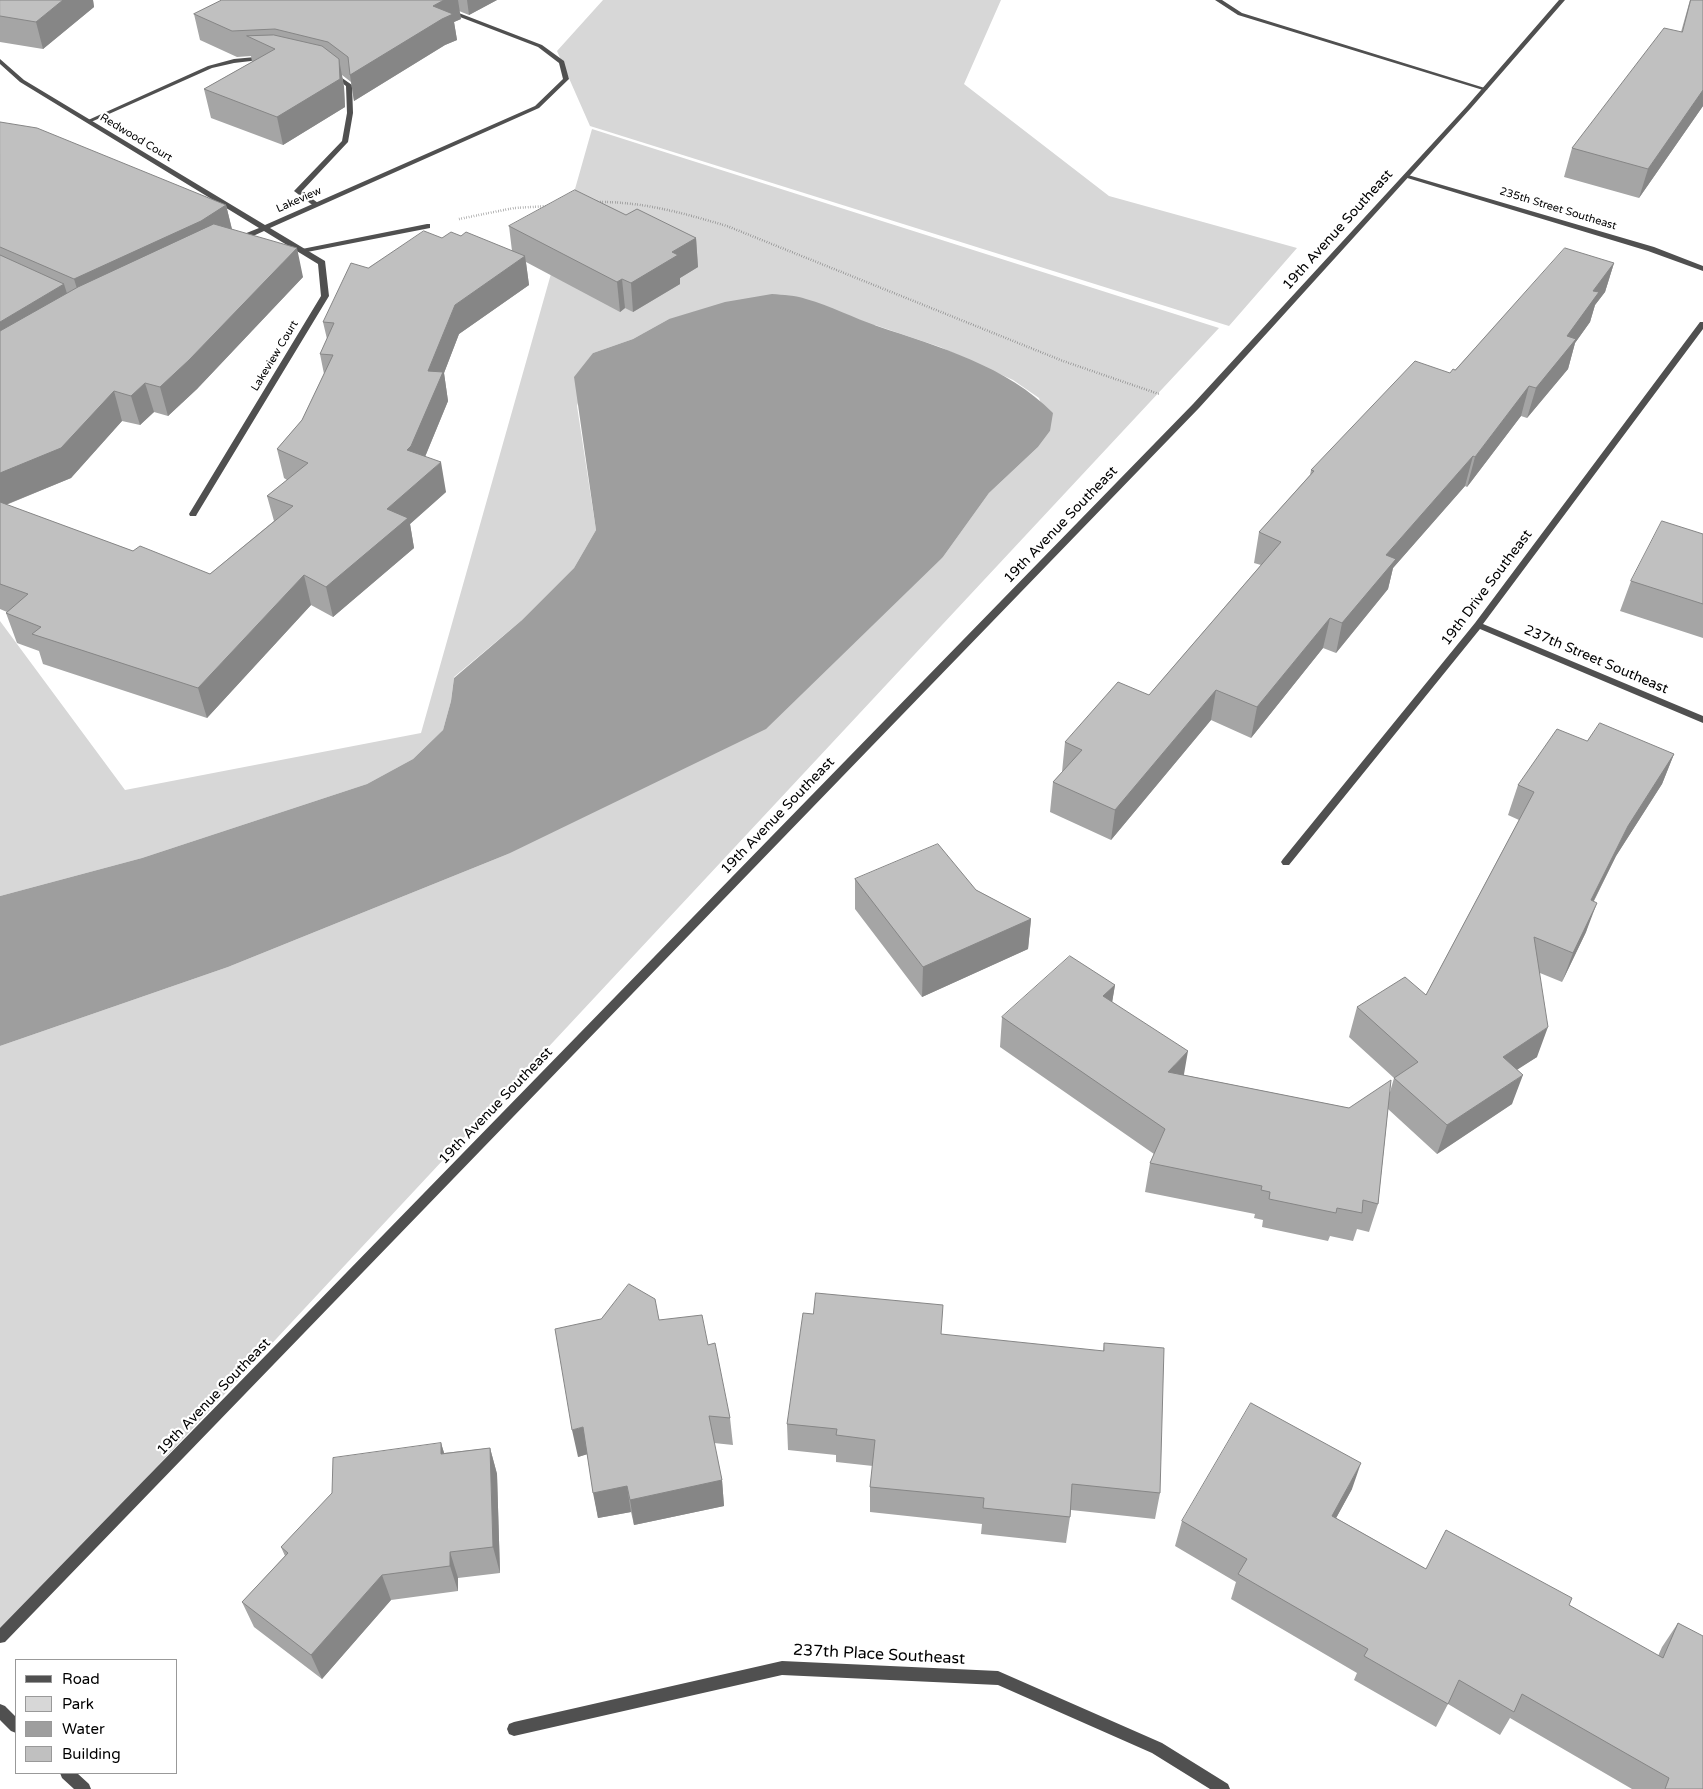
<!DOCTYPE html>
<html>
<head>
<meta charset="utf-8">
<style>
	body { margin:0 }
	#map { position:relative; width:1703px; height:1789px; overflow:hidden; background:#fff; font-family:"Varela Round",sans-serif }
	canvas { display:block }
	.legend { position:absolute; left:15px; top:1659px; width:162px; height:115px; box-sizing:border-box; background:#fff; border:1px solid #999; margin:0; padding:6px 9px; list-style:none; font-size:15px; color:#000 }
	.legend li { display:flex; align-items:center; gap:10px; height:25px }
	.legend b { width:25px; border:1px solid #999 }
</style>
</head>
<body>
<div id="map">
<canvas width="1703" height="1789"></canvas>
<ul class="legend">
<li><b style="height:6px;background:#505050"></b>Road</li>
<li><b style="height:14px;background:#d7d7d7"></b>Park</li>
<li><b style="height:14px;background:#9e9e9e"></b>Water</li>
<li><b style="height:14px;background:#c0c0c0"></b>Building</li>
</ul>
</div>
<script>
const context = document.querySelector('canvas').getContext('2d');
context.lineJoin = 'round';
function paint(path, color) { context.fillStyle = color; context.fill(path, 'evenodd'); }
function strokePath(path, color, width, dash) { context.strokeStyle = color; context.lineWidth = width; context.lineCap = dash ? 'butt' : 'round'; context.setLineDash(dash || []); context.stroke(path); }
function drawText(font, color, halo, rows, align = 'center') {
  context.font = font + ' "Varela Round",sans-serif'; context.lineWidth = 4.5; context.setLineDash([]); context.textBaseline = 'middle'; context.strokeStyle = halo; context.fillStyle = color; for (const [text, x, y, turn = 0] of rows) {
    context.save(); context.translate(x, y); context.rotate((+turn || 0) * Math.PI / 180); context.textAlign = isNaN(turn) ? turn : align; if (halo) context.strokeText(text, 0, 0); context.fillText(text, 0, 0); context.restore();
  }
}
const green = new Path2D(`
	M603,0H1001L964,84L1109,196L1297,248L1229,326L590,126L557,51Z
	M592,129L1219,328L0,1635V1046L228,967L508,854L943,557L989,493L1038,447L1050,431L1039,398L1013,380L940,347L875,325L669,319L633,339L593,353L577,406L596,530L574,568L522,620L454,677L451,701L443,730L413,759L367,784L142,858L0,896V621L125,790L421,733Z`);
const water = new Path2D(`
	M772,294C783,295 796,295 806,299C831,306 854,318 877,326C939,347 1007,366 1053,413L1050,431L1038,447L989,493L943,557L766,729L508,854L228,967L0,1046V896L142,858L367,784L413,759L443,730L451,701L454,678L522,620L574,568L596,530L574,377L593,353L633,339L669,319L725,302Z`);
const path = new Path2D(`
	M595,202C641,201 683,213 727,226L1063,361L1159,394
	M459,219L514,208L549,206`);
const service = new Path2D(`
	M266,56L269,58L268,59L234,63L212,68L91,122L86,121L208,66L234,59Z
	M331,73H335L352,85L353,113L348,142L302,191L318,203L319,205L315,207L294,191L342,141L347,113L346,86L331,75Z
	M427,224H430V228L302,253L298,251L302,249Z`);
const minor = new Path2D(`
	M1215,0H1222L1242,13L1488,89L1483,90L1238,15Z
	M447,10H451L542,45L564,61L569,79L539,108L270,228L325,261L329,296L197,514L196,516H190L189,514L321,296L318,264L264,231L240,242H234V238L259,228L20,82L0,64V59L24,80L265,225L535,106L563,79L559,63L538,47L447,12Z
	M1404,175H1408L1654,247L1703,266V271L1648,251L1404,177Z
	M1700,322H1703V329L1483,624L1703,716V723L1480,629L1289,865H1283L1281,862L1283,859L1475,623Z
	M782,1661L998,1671L1162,1743L1228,1784L1230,1789H1210L1152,1753L998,1685L782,1675L514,1736L509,1734L507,1729L509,1724L514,1722Z
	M0,1704L5,1706L16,1717V1733L11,1731L0,1720Z
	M60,1773H77L89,1784L91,1789H74L62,1778Z`);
const tertiary = new Path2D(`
	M1559,0H1565L1471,108L1199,408L5,1642L0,1643V1628L1193,404L1467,106Z`);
const wall = new Path2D(`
	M0,0H93L94,7L43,49L0,42Z
	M222,0H497L469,15L459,11L461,19L454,22L457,40L445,45L354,101L351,82L342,75L344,87L345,107L283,145L211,118L204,89L252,62L251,56L237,57L200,40L194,14Z
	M1690,0H1703V106L1639,198L1564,177L1572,148L1681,32Z
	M0,122L226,205L232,229L303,277L197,389L168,416L154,412L140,425L122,421L71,478L6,505L133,551L210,574L274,521L267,496L287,480L284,478L277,449L302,420L324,374L320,354L327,339L323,322L368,268L442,238L461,236L512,251L509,226L626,215L696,238L698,267L680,278V284L633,312L625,308L620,312L526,262L529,285L459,334L444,373L448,401L425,457L446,492L410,524L414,548L333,617L311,605L207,718L43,664L39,651L17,643L6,613L7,612L0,609Z
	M1614,263L1605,292L1595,305L1590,322L1575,343L1568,369L1527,418L1521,416L1467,487L1465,486L1393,568L1388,589L1336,653L1323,648L1251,738L1211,720L1111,840L1050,812L1053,782L1062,772L1065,742L1149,695L1261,565L1254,563L1259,532L1310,475L1311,470L1450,373Z
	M1703,534V638L1620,611L1631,581Z
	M1587,741L1674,754L1662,784L1616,856L1594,901L1586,932L1562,982L1540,973L1537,1057L1517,1069L1512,1104L1437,1154L1388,1109L1378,1204L1369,1232L1357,1229L1353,1241L1330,1236L1328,1241L1262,1227L1263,1220L1254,1218L1255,1214L1145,1192L1150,1163L1154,1154L1000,1047L1002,1017L1115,985L1112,1002L1184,1075L1349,1108L1390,1092L1394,1078L1349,1037L1357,1007L1426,995L1519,820L1508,815L1518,785Z
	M855,879L976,890L1031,919L1028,949L922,997L855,909Z
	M601,1319L659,1320L708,1345L730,1418L733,1445L714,1443L722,1480L724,1506L634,1525L631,1512L598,1518L587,1454L578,1457Z
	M1104,1343L1160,1493L1155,1519L1071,1510L1066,1543L981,1534L982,1524L870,1512V1487L873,1466L836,1462V1455L788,1450L787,1424L1103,1351Z
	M441,1443L444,1453L490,1448L497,1474L500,1573L458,1578V1591L391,1600L322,1679L254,1627L242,1602L285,1556L281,1547Z
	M1352,1489L1336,1518L1426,1569L1569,1605L1658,1656L1662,1647L1678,1623L1703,1789H1632L1510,1718L1500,1735L1448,1704L1436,1727L1354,1680L1357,1673L1231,1599L1236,1582L1175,1546L1182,1521Z`);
const shadedWall = new Path2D(`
	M63,0H93L94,7L43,49L36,22Z
	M444,0H458L461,19L454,22L457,40L445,45L354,101L350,75L433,6Z
	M467,0H497L469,15Z
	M339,59L344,87L345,107L283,145L277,117Z
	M1703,90V106L1639,198L1648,169Z
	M226,205L233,234L83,308L74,279Z
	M696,238L698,267L680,278V284L633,312L631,283L672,252Z
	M297,248L303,277L197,389L168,416L160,387Z
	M525,256L529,285L459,334L444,373L448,401L417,476L407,450L428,371L455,305Z
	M1614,263L1605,292L1595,305L1590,322L1575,343L1568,369L1527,418L1536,388L1593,291Z
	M622,279L625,308L620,312L617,282Z
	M64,284L73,313L0,357V322Z
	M145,383L154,412L140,425L131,396Z
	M1529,386L1521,416L1467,487L1475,457Z
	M114,391L122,421L71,478L0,507V473Z
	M1473,456L1465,486L1393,568L1388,589L1336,653L1342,623L1386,555Z
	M441,462L446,492L410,524L414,548L333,617L326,587L387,509Z
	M304,575L311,605L207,718L198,688Z
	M1330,618L1323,648L1251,738L1257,707Z
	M1216,690L1211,720L1111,840L1115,810Z
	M1674,754L1662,784L1616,856L1579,930L1591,900L1628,826Z
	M1597,903L1586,932L1562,982L1573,953Z
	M1031,919L1028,949L922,997L923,967Z
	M1115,985L1110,1015L1103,996Z
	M1548,1027L1537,1057L1492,1086L1503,1057Z
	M1188,1051L1183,1080L1168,1072Z
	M1523,1075L1512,1104L1437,1154L1447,1125Z
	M583,1427L588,1454L578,1457L572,1430Z
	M441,1443L449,1469L441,1454Z
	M490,1448L497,1474L500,1573L493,1547Z
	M1361,1463L1352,1489L1323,1542L1332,1516Z
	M722,1480L724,1506L634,1525L630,1500Z
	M627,1486L631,1512L598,1518L593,1493Z
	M450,1552L458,1578V1591L450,1566Z
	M382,1575L391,1600L322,1679L311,1655Z`);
const building = new Path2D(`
	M0,0H63L36,22L0,16Z
	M222,0H444L433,6L453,14L442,19L350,75L348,57L328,42L275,29L232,31L194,14Z
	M1691,0H1703V90L1648,169L1572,148L1664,28L1682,32Z
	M274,35L322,46L339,59L340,79L277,117L204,89L275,49L247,36Z
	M0,122L37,128L226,205L201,221L74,279L0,247Z
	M575,190L626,215L637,209L696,238L672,252L678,255L631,283L622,279L617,282L509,226Z
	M214,224L297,248L189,360L160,387L145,383L131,396L114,391L61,448L0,473V331L78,287Z
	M424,231L442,238L451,232L461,236L466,232L525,256L455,305L428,371L443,372L411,446L407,450L441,462L387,509L408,518L326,587L304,575L198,688L32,634L41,627L6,613L28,594L0,584V502L133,551L140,546L210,574L293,506L267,496L308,463L277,449L302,420L333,355L320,354L334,323L323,322L351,263L368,268Z
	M1565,248L1614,263L1593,291L1599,292L1567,336L1576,339L1536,388L1529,386L1475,457L1473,456L1386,555L1396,559L1342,623L1330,618L1257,707L1216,690L1115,810L1053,782L1082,750L1065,742L1118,682L1149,695L1281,542L1259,532L1314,471L1311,470L1415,361L1450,373L1453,369L1455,370Z
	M0,255L64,284L0,322Z
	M1662,521L1703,534V604L1631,581Z
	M1600,723L1674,754L1628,826L1591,900L1597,903L1573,953L1534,937L1548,1027L1503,1057L1523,1075L1447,1125L1394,1078L1418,1062L1357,1007L1405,977L1426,995L1534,792L1518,785L1557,729L1587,741Z
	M938,844L976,890L1031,919L923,967L855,879Z
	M1070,956L1115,985L1103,996L1188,1051L1168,1072L1349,1108L1391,1080L1378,1204L1363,1200L1362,1213L1337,1208L1336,1213L1269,1199L1270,1192L1261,1190L1262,1186L1150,1163L1165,1129L1002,1017Z
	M629,1284L655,1299L659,1320L702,1315L708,1345L715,1343L730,1418L709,1416L722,1480L630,1500L627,1486L593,1493L583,1427L572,1430L555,1329L601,1319Z
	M816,1293L943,1305L941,1334L1104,1351V1343L1164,1348L1160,1493L1072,1484L1070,1517L983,1508L984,1498L870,1487L875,1440L836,1435L837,1429L787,1424L803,1313L813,1314Z
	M1251,1403L1361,1463L1332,1516L1426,1569L1446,1530L1572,1598L1569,1605L1663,1658L1678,1623L1703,1636V1789H1665L1669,1778L1522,1694L1514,1712L1459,1680L1448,1704L1364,1656L1368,1649L1238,1574L1247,1559L1182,1521Z
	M441,1443V1454L490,1448L493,1547L450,1552V1566L382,1575L311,1655L242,1602L288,1553L281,1547L332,1493L333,1458Z`);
const farStreetnames = [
	["Redwood Court",136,138,31],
	["Lakeview",299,200,-24],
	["235th Street Southeast",1558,209,17],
	["Lakeview Court",275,356,-59]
];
const streetNames = [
	["19th Avenue Southeast",1338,230,-48],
	["19th Avenue Southeast",1061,525,-46],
	["19th Drive Southeast",1487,588,-53],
	["237th Street Southeast",1596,660,23],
	["19th Avenue Southeast",778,816,-46],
	["19th Avenue Southeast",496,1106,-46],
	["19th Avenue Southeast",214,1397,-46]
];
const nearStreetnames = [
	["237th Place Southeast",879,1655,3]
];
paint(green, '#d7d7d7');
paint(water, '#9e9e9e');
strokePath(path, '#727272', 2.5, [0.5, 2]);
paint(service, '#505050');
paint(minor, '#505050');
paint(tertiary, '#505050');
paint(wall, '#a5a5a5');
paint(shadedWall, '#868686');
paint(building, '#c0c0c0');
strokePath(building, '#868686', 1);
drawText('11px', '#000', '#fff', farStreetnames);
drawText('14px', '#000', '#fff', streetNames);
drawText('16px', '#000', '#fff', nearStreetnames);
</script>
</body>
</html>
